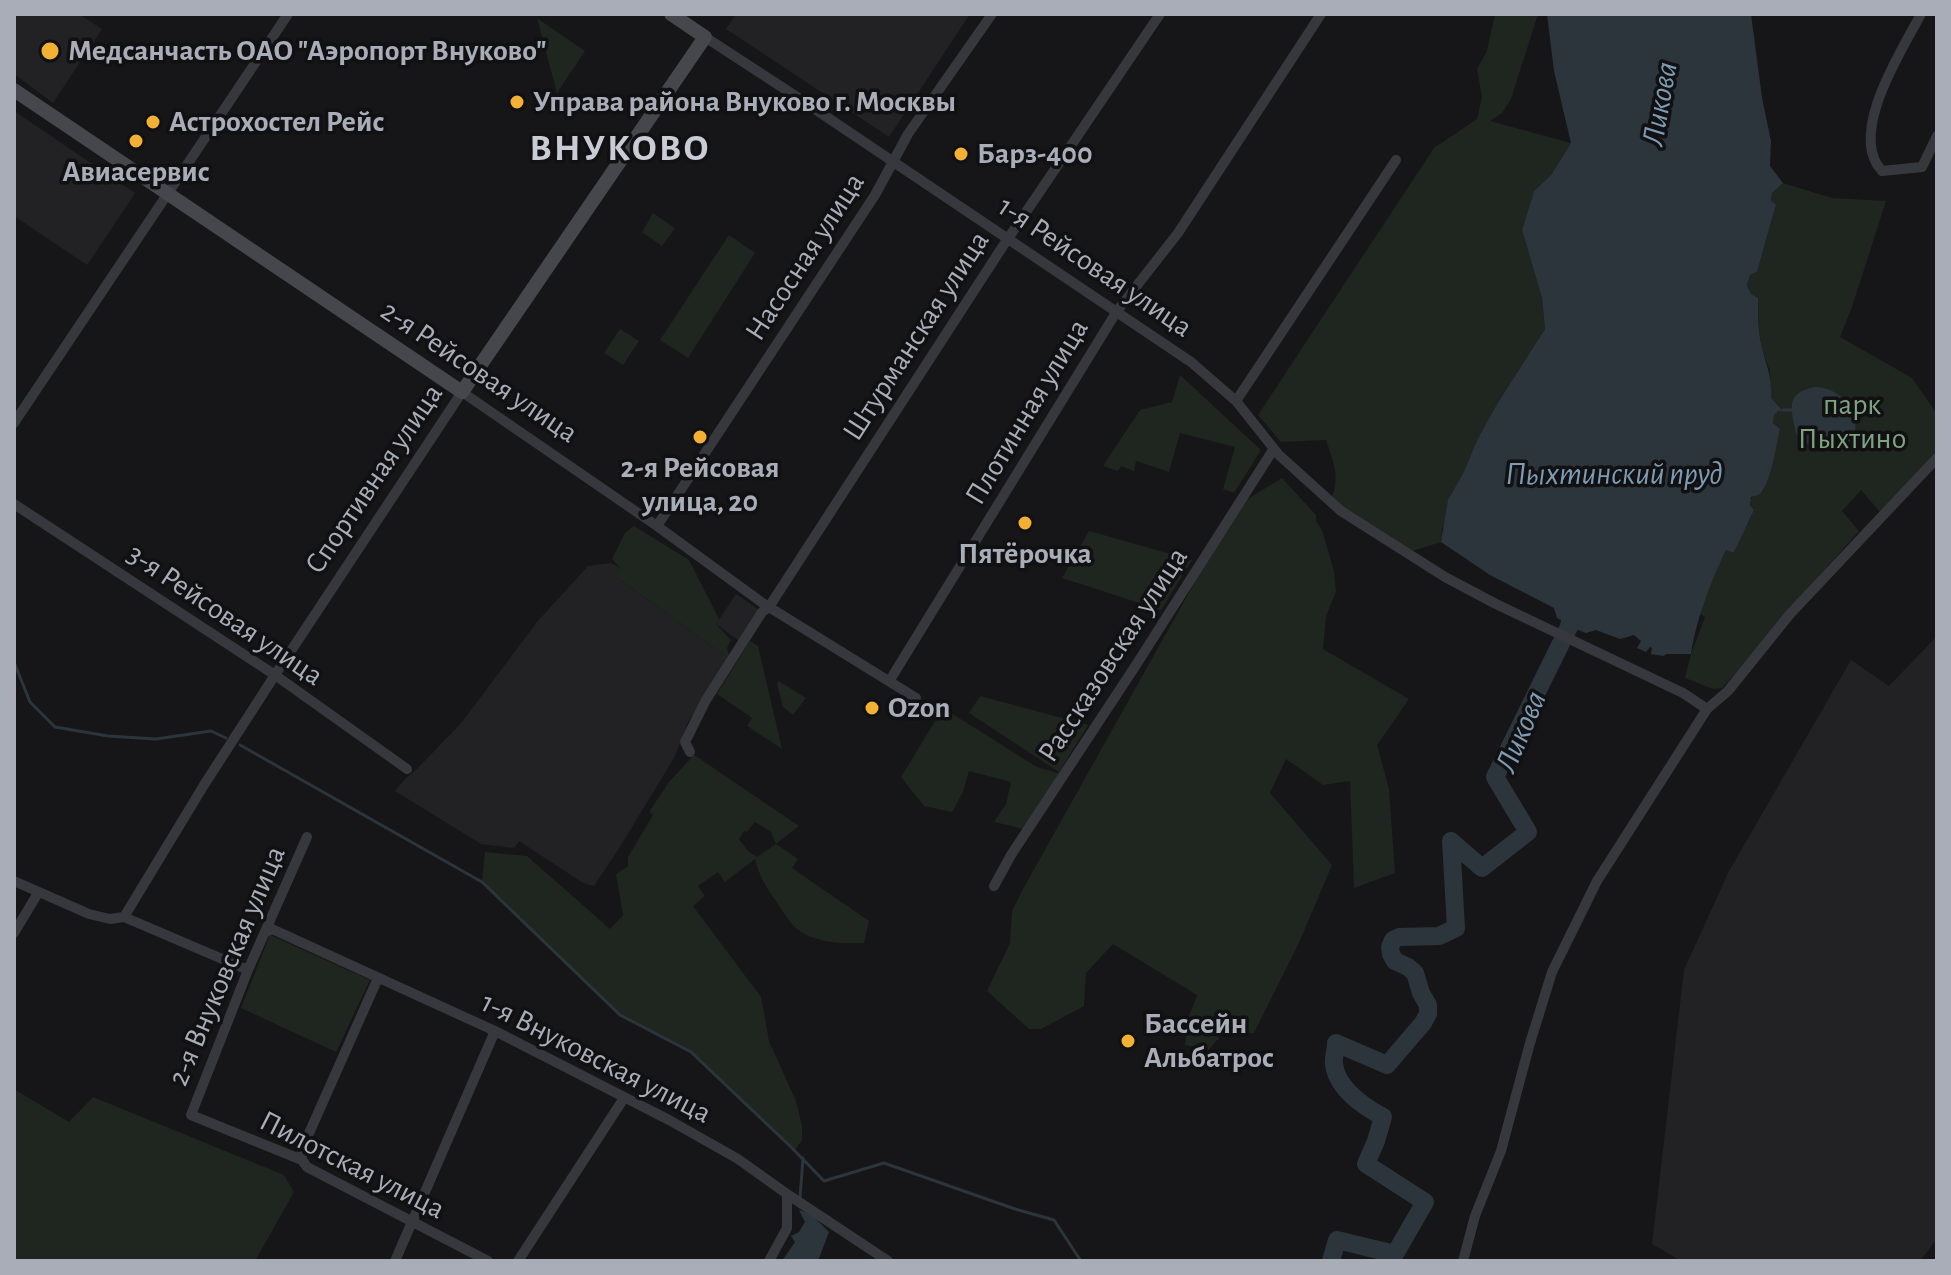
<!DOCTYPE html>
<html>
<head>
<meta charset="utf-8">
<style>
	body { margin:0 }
	#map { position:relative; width:1951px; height:1275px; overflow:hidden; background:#161618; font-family:"Alegreya Sans",sans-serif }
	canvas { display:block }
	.frame { position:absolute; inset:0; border:16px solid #a8adb8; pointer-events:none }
</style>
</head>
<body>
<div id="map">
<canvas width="1951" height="1275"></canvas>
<div class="frame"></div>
</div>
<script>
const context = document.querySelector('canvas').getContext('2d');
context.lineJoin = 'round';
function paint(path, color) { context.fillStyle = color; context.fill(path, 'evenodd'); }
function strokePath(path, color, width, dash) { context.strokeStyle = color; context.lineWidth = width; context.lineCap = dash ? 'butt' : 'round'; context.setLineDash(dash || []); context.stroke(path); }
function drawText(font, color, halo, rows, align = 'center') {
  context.font = font + ' "Alegreya Sans",sans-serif'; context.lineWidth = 7; context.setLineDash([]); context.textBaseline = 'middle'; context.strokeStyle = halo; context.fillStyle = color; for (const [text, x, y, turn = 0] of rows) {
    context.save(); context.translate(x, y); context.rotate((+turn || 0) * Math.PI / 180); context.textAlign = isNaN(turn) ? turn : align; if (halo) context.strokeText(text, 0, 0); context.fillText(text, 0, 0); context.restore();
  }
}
const built = new Path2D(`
	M14,14H82V16L102,29L53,103L14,74Z
	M736,14H970L889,137L726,29Z
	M14,111L135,193L87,265L14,216Z
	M611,563L620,568L615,576L730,659L688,722L674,758L618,850L594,886L583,883L519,841L514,848L481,844L395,791L405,779L417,769L462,722L537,622L588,566Z
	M736,594L762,612L742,643L716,624Z
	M1937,636V1239L1920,1261H1681L1652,1244L1684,970L1729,871L1851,660L1889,686Z`);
const green = new Path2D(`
	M1495,14H1538L1511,99L1502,113L1490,121L1571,143L1551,175L1534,191L1522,230L1542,298L1545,329L1497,404L1478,438L1442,529L1441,542L1406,553L1330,502C1341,478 1334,464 1326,440L1281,442L1258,415L1434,148L1477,119L1482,97L1477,69L1487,51Z
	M537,18L585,51L557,93Z
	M1783,183L1832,198L1886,201L1852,307L1840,337L1912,378L1937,414V454L1880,512L1861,490L1842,511L1859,531L1791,607L1748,660L1722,688L1713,689L1685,678L1691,654L1705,617L1697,612L1726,550L1732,553L1735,549L1754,510C1746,499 1753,496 1763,491L1773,460L1780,429L1773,423L1774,415L1778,411H1783L1771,398L1770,371L1762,350L1759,331L1758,298L1751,294L1747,285L1750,275L1757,272L1776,206L1771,201L1772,193Z
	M653,213L675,228L662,246L642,232Z
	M729,235L755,253L688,358L660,340Z
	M620,329L639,341L623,365L604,353Z
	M1180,375L1261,450L1234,493L1223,489L1235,447L1180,433L1169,472L1136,461L1134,471L1121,466L1118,471L1103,466L1140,410L1172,402Z
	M1282,478L1316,515V521L1322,530L1334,571L1336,592L1326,616L1323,649L1409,699L1377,745L1389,789L1395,873L1354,888L1350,781L1323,785L1286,759L1270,793L1332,865L1298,945L1254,1033L1221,1035L1209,1050L1185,1045L1188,1019L1197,995L1113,944L1086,973L1084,1006L1041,1029H1029L987,991L1010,943L1012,911L1023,889L1238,505Z
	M634,526L689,560L719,619L716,624L731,640L727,648L730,659L615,576L620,568L612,559L625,533Z
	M1089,531L1192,560L1161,610L1062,578Z
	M750,641L758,646L782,749L747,726L752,718L717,694Z
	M779,681L806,698L793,715L783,707L777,683Z
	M980,696L1088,725L1059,772L969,713Z
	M943,708L1037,767L1064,775L1028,830L994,822L1006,804L1011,782L969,771L963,792L952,812L924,806L901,777Z
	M690,752L799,826L776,844L798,859L792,868L869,921L864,943C843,944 814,943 797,929C789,922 783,912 778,904C767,889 759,876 755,859L725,882L718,872L698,886L705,896L693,906L761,997L769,1041L796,1101L802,1126V1140L795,1150L691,1052L620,1015L482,882L485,852L527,856L610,929L623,915L616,874L628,866V857L653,815L649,812L669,782L692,757ZM755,822L771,832L776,844L757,857L748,851L739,839L744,831L747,832Z
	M270,935L370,980L336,1052L241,1008Z
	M14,1089L69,1122L93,1097L284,1175L294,1192L255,1261H14Z`);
const water = new Path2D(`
	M1547,14H1751L1762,98L1771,141L1770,166L1783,183L1772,193L1771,201L1776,205L1757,272L1750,275L1747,285L1751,294L1758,298C1758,315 1758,332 1762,348C1767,369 1772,374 1771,398L1783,411H1778L1774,415L1773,423L1780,429C1776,447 1772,475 1763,490C1759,496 1757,495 1751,497L1750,505L1754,510L1735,550L1733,553L1726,550C1711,581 1696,620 1691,654H1667L1663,656L1651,654L1652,648L1650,647L1646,652L1637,648L1641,641L1634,635L1620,639L1596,630L1586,633L1565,625V622L1557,618L1554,608L1490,575L1441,542L1448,500L1464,472L1478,438L1497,404L1545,329L1542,298L1522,230L1534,191L1551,175L1571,143L1554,71Z
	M1814,387C1840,386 1865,415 1852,440C1840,445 1813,449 1802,441C1797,437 1795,431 1794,424C1790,403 1789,393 1814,387Z
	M799,1210L811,1214L829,1232L818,1261H782L795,1242L791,1236L799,1232L805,1222Z`);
const stream = new Path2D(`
	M1783,410H1791
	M14,662L30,702L55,727L108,736L156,739L211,731L226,738
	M240,745L482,882L620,1015L691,1052L792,1148L824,1181L884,1163L1015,1209L1054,1220L1081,1261
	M800,1198L803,1158`);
const river = new Path2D(`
	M1331,1261L1337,1240L1395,1254L1425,1202L1366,1164L1376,1141L1383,1117C1363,1106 1337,1089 1334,1064C1333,1058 1336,1050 1336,1043L1387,1065L1423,1023L1428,1014V1005L1421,993L1415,973L1408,967L1395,961L1391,954L1390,947L1393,940L1399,937L1439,936L1456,928L1451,841L1482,868L1528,832L1495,777L1569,627L1573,604`);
const street = new Path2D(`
	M1921,14C1902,50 1847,134 1882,171L1922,167L1937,136
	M705,37L794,95L1191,362L1236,401L1279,455L1341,511L1445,577L1496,604L1683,693L1707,709
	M1236,401L1396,160
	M14,423L288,14
	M14,504L275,675L407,769
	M657,526L875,195L908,134L992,14
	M890,680L1117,311L1178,233L1321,14
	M690,752L685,742L706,700L762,612L769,607L1001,249L1160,14
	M307,837L248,970L191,1115L302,1160L307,1167L488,1261
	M14,881L89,914L110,919L124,917L248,970
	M994,886L1011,855L1136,665L1273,450
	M124,917L204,785L275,675L462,392L657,526L764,604L916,698
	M266,932L272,929L495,1031L669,1120L738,1159L787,1194L888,1261
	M14,933L38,893
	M302,1160V1149L378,978
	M395,1261L495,1031
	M518,1261L624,1098
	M769,1261L787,1228V1194
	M1463,1261L1475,1216L1501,1151L1530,1043L1552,972L1597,881L1707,709L1728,691L1790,614L1937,458`);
const secondary = new Path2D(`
	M14,90L462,392L705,37L671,14`);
const markers = [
	[50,51,10,"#f2b134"],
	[517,102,8,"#f2b134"],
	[153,122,8,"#f2b134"],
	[136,141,8,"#f2b134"],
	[961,154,8,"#f2b134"],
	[700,437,8,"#f2b134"],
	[1025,523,8,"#f2b134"],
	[872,708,8,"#f2b134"],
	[1128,1041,8,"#f2b134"]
];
const poiNames = [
	["Медсанчасть ОАО \"Аэропорт Внуково\"",68,51],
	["Управа района Внуково г. Москвы",533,102],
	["Астрохостел Рейс",169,122],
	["Барз-400",977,154],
	["Авиасервис",136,172,"center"],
	["2-я Рейсовая",700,468,"center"],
	["улица, 20",700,502,"center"],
	["Пятёрочка",1025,554,"center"],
	["Ozon",888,708],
	["Бассейн",1144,1024],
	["Альбатрос",1144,1058]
];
const streetNames = [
	["Насосная улица",805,257,-57],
	["1-я Рейсовая улица",1095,267,34],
	["Штурманская улица",916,336,-57],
	["2-я Рейсовая улица",479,372,34],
	["Плотинная улица",1027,412,-59],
	["Спортивная улица",374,479,-56],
	["3-я Рейсовая улица",225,615,34],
	["Рассказовская улица",1113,655,-57],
	["2-я Внуковская улица",227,966,-67],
	["1-я Внуковская улица",596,1058,27],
	["Пилотская улица",352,1165,27]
];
const parkNames = [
	["парк",1852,405],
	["Пыхтино",1852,439]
];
const waterNames = [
	["Ликова",1660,104,-80],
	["Пыхтинский пруд",1614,474],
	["Ликова",1521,732,-67]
];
const districtNames = [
	["ВНУКОВО",620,149]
];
paint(built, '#222225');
paint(green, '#1e261f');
paint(water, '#2c353c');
strokePath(stream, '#2c353c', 3);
strokePath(river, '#2c353c', 18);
strokePath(street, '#37383d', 10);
strokePath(secondary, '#45474d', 14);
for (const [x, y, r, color] of markers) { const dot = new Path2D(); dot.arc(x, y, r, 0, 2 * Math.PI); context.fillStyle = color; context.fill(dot); strokePath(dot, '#111113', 3); }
drawText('bold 30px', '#a8adb8', '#111113', poiNames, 'left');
drawText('30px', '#a8adb8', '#111113', streetNames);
drawText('30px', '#7fa381', '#111113', parkNames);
drawText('italic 32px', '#7f9bb3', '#111113', waterNames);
context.letterSpacing = '2px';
drawText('bold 38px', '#c9ccd4', '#111113', districtNames);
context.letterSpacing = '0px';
</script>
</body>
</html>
